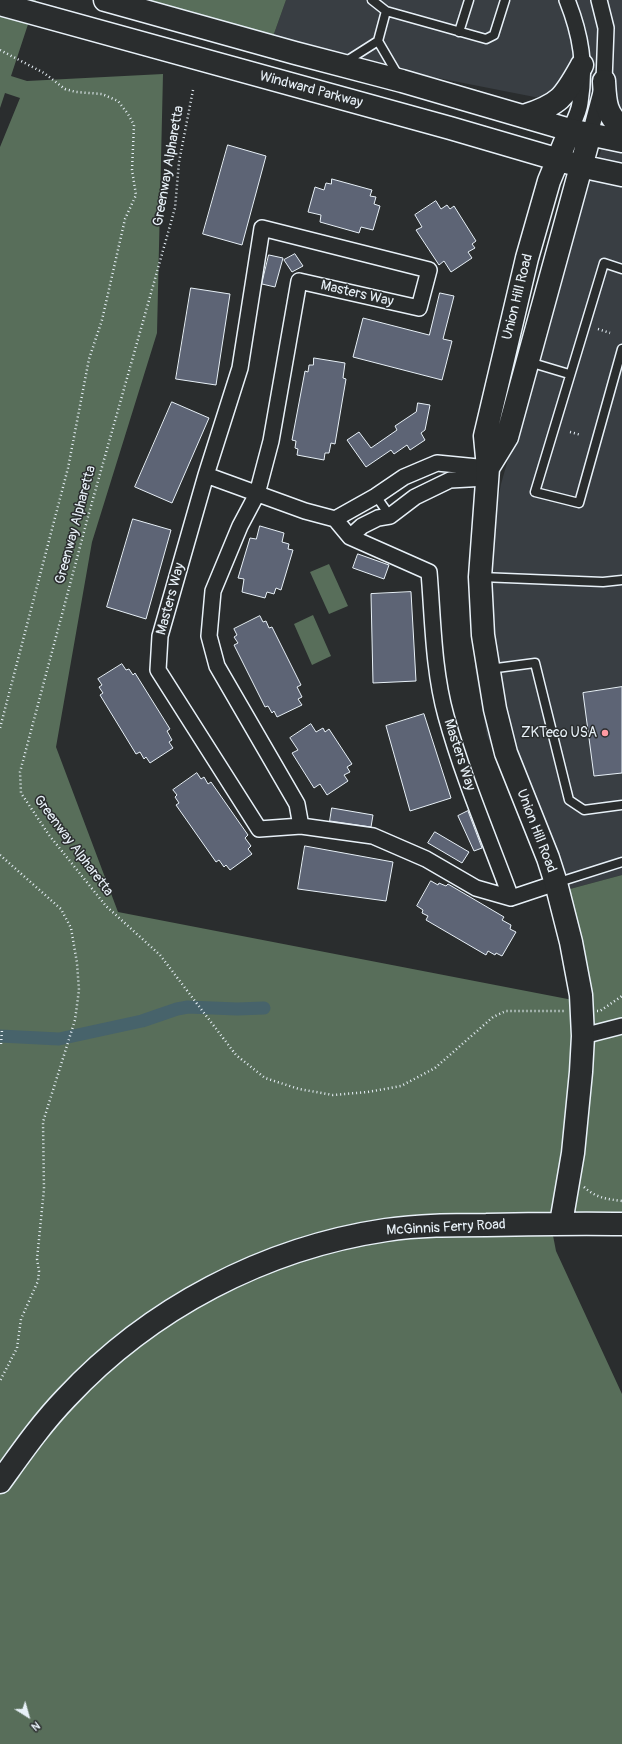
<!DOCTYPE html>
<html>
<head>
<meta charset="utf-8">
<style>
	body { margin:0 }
	#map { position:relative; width:622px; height:1744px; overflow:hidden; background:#2a2d2e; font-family:Pangolin,sans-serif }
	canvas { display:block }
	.north { position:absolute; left:8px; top:1696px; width:40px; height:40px; -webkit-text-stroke:3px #2a2d2e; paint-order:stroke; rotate:143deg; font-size:11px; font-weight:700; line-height:16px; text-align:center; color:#e8f1f8 }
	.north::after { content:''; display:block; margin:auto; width:14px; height:18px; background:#e8f1f8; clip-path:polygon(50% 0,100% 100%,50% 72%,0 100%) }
</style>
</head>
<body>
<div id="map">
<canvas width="622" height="1744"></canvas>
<div class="north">N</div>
</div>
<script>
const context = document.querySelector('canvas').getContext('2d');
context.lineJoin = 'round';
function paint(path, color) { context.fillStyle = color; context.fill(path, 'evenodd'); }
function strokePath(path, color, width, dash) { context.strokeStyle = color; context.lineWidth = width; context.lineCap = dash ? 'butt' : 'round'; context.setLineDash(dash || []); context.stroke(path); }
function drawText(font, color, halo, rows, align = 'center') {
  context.font = font + ' Pangolin,sans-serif'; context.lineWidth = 3; context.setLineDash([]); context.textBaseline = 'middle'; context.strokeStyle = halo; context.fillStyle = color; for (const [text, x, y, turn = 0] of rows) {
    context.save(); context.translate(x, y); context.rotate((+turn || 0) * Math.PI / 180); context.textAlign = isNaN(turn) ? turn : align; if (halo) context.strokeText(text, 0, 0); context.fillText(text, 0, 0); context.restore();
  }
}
const built = new Path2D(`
	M286,0H622V875L555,893L487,736L475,668V619L501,484L583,196L616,113L270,45Z`);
const green = new Path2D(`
	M0,0H36L11,76L27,81L163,74L157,333L92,542L56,747L118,912L578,1001L555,893L622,875V1217L550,1220L556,1251L622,1394V1744H0V147L20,98L5,93L0,108Z
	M120,0H286L270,45Z
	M329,564L348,606L329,614L310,572Z
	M313,615L331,656L312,665L294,624Z`);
const canal = new Path2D(`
	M0,1036L59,1039L142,1021L177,1009L188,1007L237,1009L264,1008`);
const building = new Path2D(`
	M228,145L266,156L242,245L203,234Z
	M332,179L372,190L370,196L376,197L374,204L380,206L373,230L361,227L359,233L320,222L321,215L308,212L315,187L324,190L326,183L331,184Z
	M436,201L441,209L447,205L450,209L454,206L476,241L472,244L475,248L468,252L472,258L451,272L444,261L439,265L416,230L422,227L415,215Z
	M295,254L303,266L292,272L284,260Z
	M269,255L283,258L275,287L262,284Z
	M191,288L230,294L216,385L176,379Z
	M440,293L454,296L443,339L452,341L442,380L353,357L363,318L429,335Z
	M314,358L345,363L343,378L346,379L335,444L331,443L329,453H325L324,460L297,455L298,449L295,448L296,441L292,440L305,371L308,372L309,365H313Z
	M172,402L209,418L172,503L135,487Z
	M418,403L430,405L425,430L421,433L425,440L410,450L407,445L394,454L391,450L366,467L347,440L359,432L371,448L397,430L395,426L416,412Z
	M133,519L171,530L146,619L107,607Z
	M260,526L284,533L282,542L289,544L288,549L293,550L281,590L276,588L274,594L267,592L265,598L242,592L244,579L238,578L250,538L256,539Z
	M358,554L389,565L384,579L353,568Z
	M411,592L416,681L373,683L371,594Z
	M260,616L263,622L266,621L269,628L272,627L301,685L297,687L302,697L298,699L302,705L277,717L274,711L272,713L268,706L265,707L234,645L238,643L234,637L237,635L234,629Z
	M122,664L126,670L129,669L133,675L135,673L170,729L167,731L172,740L169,742L173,748L150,763L146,757L144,759L140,752L136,754L100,695L103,693L99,687L102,685L98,679Z
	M622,687V773L594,776L583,693Z
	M424,714L451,798L410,811L386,726Z
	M311,724L316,732L323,728L325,732L329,729L352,764L347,767L350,772L344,775L348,781L327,795L320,784L314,788L292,753L298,750L290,738Z
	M197,773L201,779L204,777L208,784L211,782L248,835L245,838L251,846L248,849L252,854L230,870L226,865L224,867L219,860L216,862L176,805L179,803L175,797L177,795L173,790Z
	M332,808L373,815L371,827L330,821Z
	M468,811L482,848L474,851L458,816Z
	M435,832L469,852L462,863L428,843Z
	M305,846L393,862L386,901L298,889Z
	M431,881L438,885L439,883L446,886L448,884L504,917L502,920L511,925L510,929L516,932L502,956L496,953L495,955L488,951L486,955L426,920L428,916L422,913L423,910L417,906Z`);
const path = new Path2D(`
	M0,50L44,73L65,89L76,92L102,94L118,101L128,114L134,125L132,170L136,195L125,219L102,320L89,359L68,468L0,728
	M193,90L179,162L175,208L89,513L20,772L21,793L49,835L106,906L160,955L236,1055L265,1078L299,1089L333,1095L368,1092L401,1086L435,1068L493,1017L506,1011H566
	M598,329L610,333
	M570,432L581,435
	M0,855L61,909L71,928L77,963L79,990L75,1020L43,1122L44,1189L37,1259L39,1271L38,1281L21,1319L17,1348L0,1381
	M597,1011H600L622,996
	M1,1044L2,1030
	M584,1187C596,1198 607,1199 622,1201`);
const lane = new Path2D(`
	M372,0L386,11L486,39L494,35L505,0
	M459,32L469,0
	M378,41L399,77
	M345,62L378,41L386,11
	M622,269L604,263L535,492L579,503L622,349
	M529,362L569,374
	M376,496L390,516
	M481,577L603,582L622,580
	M489,669L535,663L569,800L584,810L622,805
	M556,883L622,862`);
const street = new Path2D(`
	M567,0C581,35 586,66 580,103C579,112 574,121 570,130
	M590,134L604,81L606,28L599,0
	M206,475L305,511L335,519L350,537L429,572C433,619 433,669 446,716C463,778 489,838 511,898
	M335,519L376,496L404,477L437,463L488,468
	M350,537L362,526L378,518L390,516L415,497L450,480L487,478
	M301,826L297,804L217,666L209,636L213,591L240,526L257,494L271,441L299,281L419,308L429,270L262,228L240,368L206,475L160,636L158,670L259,829L301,826L373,836L426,859L476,888L511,898L556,883
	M583,1036L622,1026`);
const secondary = new Path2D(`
	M105,0L295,53L402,81L570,130L622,141
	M0,4L450,128L580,166L622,175
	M604,81C605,100 605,115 622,127
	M524,116C561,104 564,97 582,65
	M488,468L507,437L590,134
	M561,1223L573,1153L581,1072L583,1036L581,995L571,942L556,883L548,858L506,753L495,709L483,635L480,577L488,468L485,436L527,258L549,181L570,130
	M0,1482C21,1453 41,1424 66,1398C150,1308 265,1248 386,1230C419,1225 453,1225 486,1225C531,1224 577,1223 622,1224`);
const markers = [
	[605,733,4,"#ff9aa2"]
];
const streetNames = [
	["Windward Parkway",311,90,15],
	["Greenway Alpharetta",169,166,-80],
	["Masters Way",357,294,13],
	["Union Hill Road",518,297,-76],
	["Greenway Alpharetta",76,525,-75],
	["Masters Way",171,599,-75],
	["Masters Way",459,755,72],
	["Union Hill Road",536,831,69],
	["Greenway Alpharetta",73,846,53],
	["McGinnis Ferry Road",446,1228,-3]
];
const poiNames = [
	["ZKTeco USA",597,733]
];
paint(built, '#393e43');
paint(green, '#586e5a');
strokePath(canal, '#47636b', 13);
paint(building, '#5d6475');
strokePath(building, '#e8f1f8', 1);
strokePath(lane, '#e8f1f8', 11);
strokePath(street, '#e8f1f8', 18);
strokePath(secondary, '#e8f1f8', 25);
strokePath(path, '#e8f1f8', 2.5, [1, 3]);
strokePath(lane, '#2a2d2e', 8);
strokePath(street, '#2a2d2e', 15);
strokePath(secondary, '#2a2d2e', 22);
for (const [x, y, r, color] of markers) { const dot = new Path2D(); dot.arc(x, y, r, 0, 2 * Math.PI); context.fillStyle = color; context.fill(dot); strokePath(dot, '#2a2d2e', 1.5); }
drawText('14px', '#e8f1f8', '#2a2d2e', streetNames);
drawText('14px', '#e8f1f8', '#2a2d2e', poiNames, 'right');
</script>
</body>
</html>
